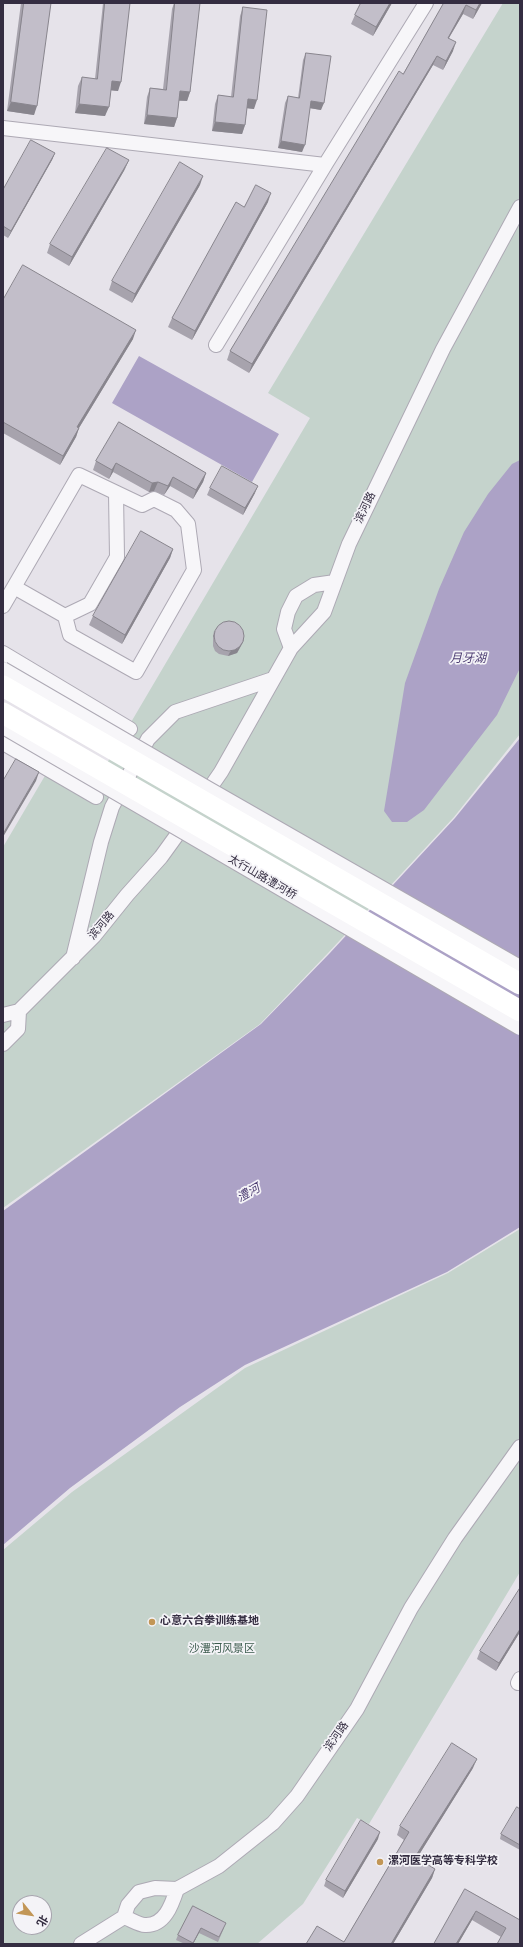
<!DOCTYPE html>
<html>
<head>
<meta charset="utf-8">
<style>
	body { margin:0 }
	#map { position:relative; width:523px; height:1947px; overflow:hidden; background:#e6e3ea; font-family:"Source Sans 3","Noto Sans SC",sans-serif }
	canvas { display:block }
	.frame { position:absolute; inset:0; border:4px solid #342d41; pointer-events:none }
	.north { position:absolute; left:12px; top:1895px; width:40px; height:40px; box-sizing:border-box; background:#f4f3f7; border:1px solid #a7a4ae; border-radius:50%; rotate:120deg; font-size:11px; font-weight:700; line-height:16px; text-align:center; color:#342d41 }
	.north::after { content:''; display:block; margin:auto; width:14px; height:18px; background:#c29656; clip-path:polygon(50% 0,100% 100%,50% 72%,0 100%) }
</style>
</head>
<body>
<div id="map">
<canvas width="523" height="1947"></canvas>
<div class="frame"></div>
<div class="north">北</div>
</div>
<script>
const context = document.querySelector('canvas').getContext('2d');
context.lineJoin = 'round';
function paint(path, color) { context.fillStyle = color; context.fill(path, 'evenodd'); }
function strokePath(path, color, width, dash) { context.strokeStyle = color; context.lineWidth = width; context.lineCap = dash ? 'butt' : 'round'; context.setLineDash(dash || []); context.stroke(path); }
function drawText(font, color, halo, rows, align = 'center') {
  context.font = font + ' "Source Sans 3","Noto Sans SC",sans-serif'; context.lineWidth = 3.5; context.setLineDash([]); context.textBaseline = 'middle'; context.strokeStyle = halo; context.fillStyle = color; for (const [text, x, y, turn = 0] of rows) {
    context.save(); context.translate(x, y); context.rotate((+turn || 0) * Math.PI / 180); context.textAlign = isNaN(turn) ? turn : align; if (halo) context.strokeText(text, 0, 0); context.fillText(text, 0, 0); context.restore();
  }
}
const green = new Path2D(`
	M503,3H520V734L454,817L328,953L260,1024L3,1208V847L46,774L87,797L310,418L268,393Z
	M520,1229V1572L369,1824L357,1818L303,1904L257,1944H3V1550L72,1492L245,1368L448,1273ZM20,1903H44V1927H20Z`);
const water = new Path2D(`
	M139,356L279,434L252,482L112,403Z
	M520,460V668L497,715L424,810L407,822H392L384,811L405,683L439,589L464,532L488,494L512,464Z
	M520,738V1227L447,1272L245,1365L180,1407L70,1488L3,1545V1211L261,1024L329,954L455,818Z`);
const street = new Path2D(`
	M3,128L325,165L426,3
	M216,345L325,165
	M14,587L65,616L90,604L117,557L116,493
	M3,606L79,475L142,505L154,499L176,510L188,524L194,570L136,672L70,635L65,616
	M291,648L284,629L288,612L296,596L314,585L335,582
	M3,653L130,729
	M3,743L96,797
	M203,798L221,772L291,648L324,612L349,544L443,349L520,207
	M73,958L101,842L112,807L148,739L175,712L273,679
	M3,1015L19,1011L94,936L127,895L161,857L187,821
	M3,1044L18,1029L19,1011
	M518,1683L520,1679
	M124,1917C130,1919 139,1925 145,1925C165,1926 172,1904 177,1889
	M81,1944L124,1917L128,1905L139,1892L155,1888L177,1889L219,1866L273,1823L297,1796L357,1709L411,1608L455,1538L520,1447`);
const streetBridge = new Path2D(`
	M3,669L209,789L520,967
	M3,727L520,1028`);
const secondaryBridge = new Path2D(`
	M3,686L520,984
	M3,713L520,1011`);
const wall = new Path2D(`
	M21,3H51L34,115L7,111Z
	M103,3H130L118,91L110,90L105,116L75,113L78,86L82,77L95,79Z
	M174,3H200L190,92L187,101H179L177,118L174,127L144,124L147,97L150,88L163,89L172,9Z
	M361,3H392L373,36L351,24L355,15Z
	M444,3H482L473,19L463,14L449,38L453,51L443,70L433,65L249,373L227,360L230,351L403,74Z
	M243,7L254,109L247,108L245,125L242,134L212,131L215,104L218,95L231,97L240,16Z
	M306,53L321,110L310,108L302,152L278,148L285,103L288,96L298,98L303,60Z
	M55,153L52,160L8,238L3,235V190Z
	M125,169L69,266L47,253L50,244Z
	M200,185L132,303L109,290L112,281Z
	M268,202L192,340L168,327L172,318L244,207Z
	M3,300L133,339L79,428L76,437L60,465L3,433Z
	M119,422L206,473L203,482L193,499L170,486L164,495L154,491L149,492L113,472L109,479L93,470L96,461Z
	M210,488L255,493L243,515L207,495Z
	M173,549L170,558L122,644L89,625L93,616Z
	M214,631L244,639L242,644L237,653L228,656L219,654L215,651L213,646V636Z
	M520,1632L496,1671L477,1659L480,1651Z
	M473,1768L417,1858L435,1869L432,1878L393,1944H306L344,1942L404,1840L397,1835L400,1826Z
	M520,1809V1850L500,1839L501,1834Z
	M378,1839L343,1898L324,1886L326,1880Z
	M465,1889L520,1920L501,1937L472,1920L458,1944H434Z
	M193,1906L224,1928L218,1942L199,1933L193,1944H185L176,1940L178,1935Z`);
const shadedWall = new Path2D(`
	M390,3H392L373,36L376,27Z
	M480,3H482L473,19L476,10Z
	M466,5L463,14L444,46L448,38Z
	M456,42L453,51L443,70L446,61Z
	M437,56L433,65L249,373L252,364Z
	M112,81L121,82L118,91L108,90Z
	M180,91L190,92L187,101L177,100Z
	M248,99L257,100L254,109L245,108Z
	M311,101L324,103L321,110L309,108Z
	M11,102L37,106L34,115L7,111Z
	M79,104L109,107L105,116L75,113Z
	M147,115L177,118L174,127L144,124Z
	M215,122L245,125L242,134L212,131Z
	M281,141L305,145L302,152L278,148Z
	M55,153L52,160L8,238L11,231Z
	M129,160L125,169L69,266L72,257Z
	M203,176L200,185L132,303L135,294Z
	M271,193L268,202L192,340L195,331Z
	M136,330L133,339L74,436L77,427Z
	M79,428L76,437L60,465L63,456Z
	M116,463L113,472L109,479L112,470Z
	M206,473L203,482L193,499L196,490Z
	M173,477L170,486L164,495L168,486Z
	M158,482L154,491L149,492L152,483Z
	M258,486L255,493L243,515L245,508Z
	M173,549L170,558L122,644L125,635Z
	M244,639L242,644L237,653L228,656L230,652Z
	M39,772L36,781L3,837V834Z
	M520,1629V1632L496,1671L499,1663Z
	M477,1759L473,1768L412,1866L415,1857Z
	M380,1832L378,1839L343,1898L345,1891Z
	M435,1869L432,1878L393,1944H391Z
	M476,1911L472,1920L458,1944H456Z
	M201,1928L199,1933L193,1944V1943Z`);
const building = new Path2D(`
	M24,3H51L37,106L11,102Z
	M105,3H130L121,82L112,81L109,107L79,104L82,77L97,79Z
	M175,3H200L190,92L180,91L177,118L147,115L150,88L166,90Z
	M361,3H390L376,27L355,15Z
	M444,3H480L476,10L466,5L448,38L456,42L446,61L437,56L252,364L230,351L399,71L403,74Z
	M243,7L267,10L257,100L248,99L245,125L215,122L218,95L233,97Z
	M306,53L331,56L324,103L311,101L305,145L281,141L288,96L299,98Z
	M31,140L55,153L11,231L3,226V190Z
	M107,148L129,160L72,257L50,244Z
	M180,162L203,176L135,294L112,281Z
	M256,185L271,193L195,331L172,318L236,202L244,207Z
	M23,265L136,330L77,427L79,428L63,456L3,422V300Z
	M119,422L206,473L196,490L173,477L168,486L158,482L152,483L116,463L112,470L96,461Z
	M222,466L258,486L245,508L210,488Z
	M141,531L173,549L125,635L93,616Z
	M214 636a15 15 0 1 1 30 0a15 15 0 1 1-30 0Z
	M16,759L39,772L3,834V781Z
	M520,1588V1629L499,1663L480,1651Z
	M452,1743L477,1759L415,1857L435,1869L391,1944H306L317,1926L344,1942L409,1832L400,1826Z
	M517,1807L520,1809V1845L501,1834Z
	M361,1820L380,1832L345,1891L326,1880Z
	M465,1889L520,1920V1944H497L506,1928L476,1911L456,1944H434Z
	M193,1906L226,1923L219,1937L201,1928L193,1943L178,1935Z`);
const markers = [
	[152,1622,4,"#c29656"],
	[380,1862,4,"#c29656"]
];
const streetNames = [
	["滨河路",366,508,-64],
	["太行山路澧河桥",262,878,30],
	["滨河路",102,926,-50],
	["滨河路",337,1737,-55]
];
const poiNames = [
	["心意六合拳训练基地",160,1622],
	["漯河医学高等专科学校",388,1862]
];
const parkNames = [
	["沙澧河风景区",222,1650]
];
const waterNames = [
	["月牙湖",468,659],
	["澧河",249,1194,-29]
];
paint(green, '#c5d3cc');
paint(water, '#aca2c6');
strokePath(street, '#ada9b4', 16);
strokePath(street, '#f7f6f9', 14);
strokePath(streetBridge, '#ada9b4', 16, []);
strokePath(streetBridge, '#f7f6f9', 14);
strokePath(secondaryBridge, '#fff', 21);
paint(wall, '#a7a3ad');
paint(shadedWall, '#88858d');
paint(building, '#c2bec9');
strokePath(building, '#88858d', 1);
for (const [x, y, r, color] of markers) { const dot = new Path2D(); dot.arc(x, y, r, 0, 2 * Math.PI); context.fillStyle = color; context.fill(dot); strokePath(dot, '#f4f3f7', 1.5); }
drawText('11px', '#342d41', '#f4f3f7', streetNames);
drawText('bold 11px', '#342d41', '#f4f3f7', poiNames, 'left');
drawText('11px', '#3b5b4d', '#f4f3f7', parkNames);
drawText('italic 12px', '#4b3b71', '#f4f3f7', waterNames);
</script>
</body>
</html>
